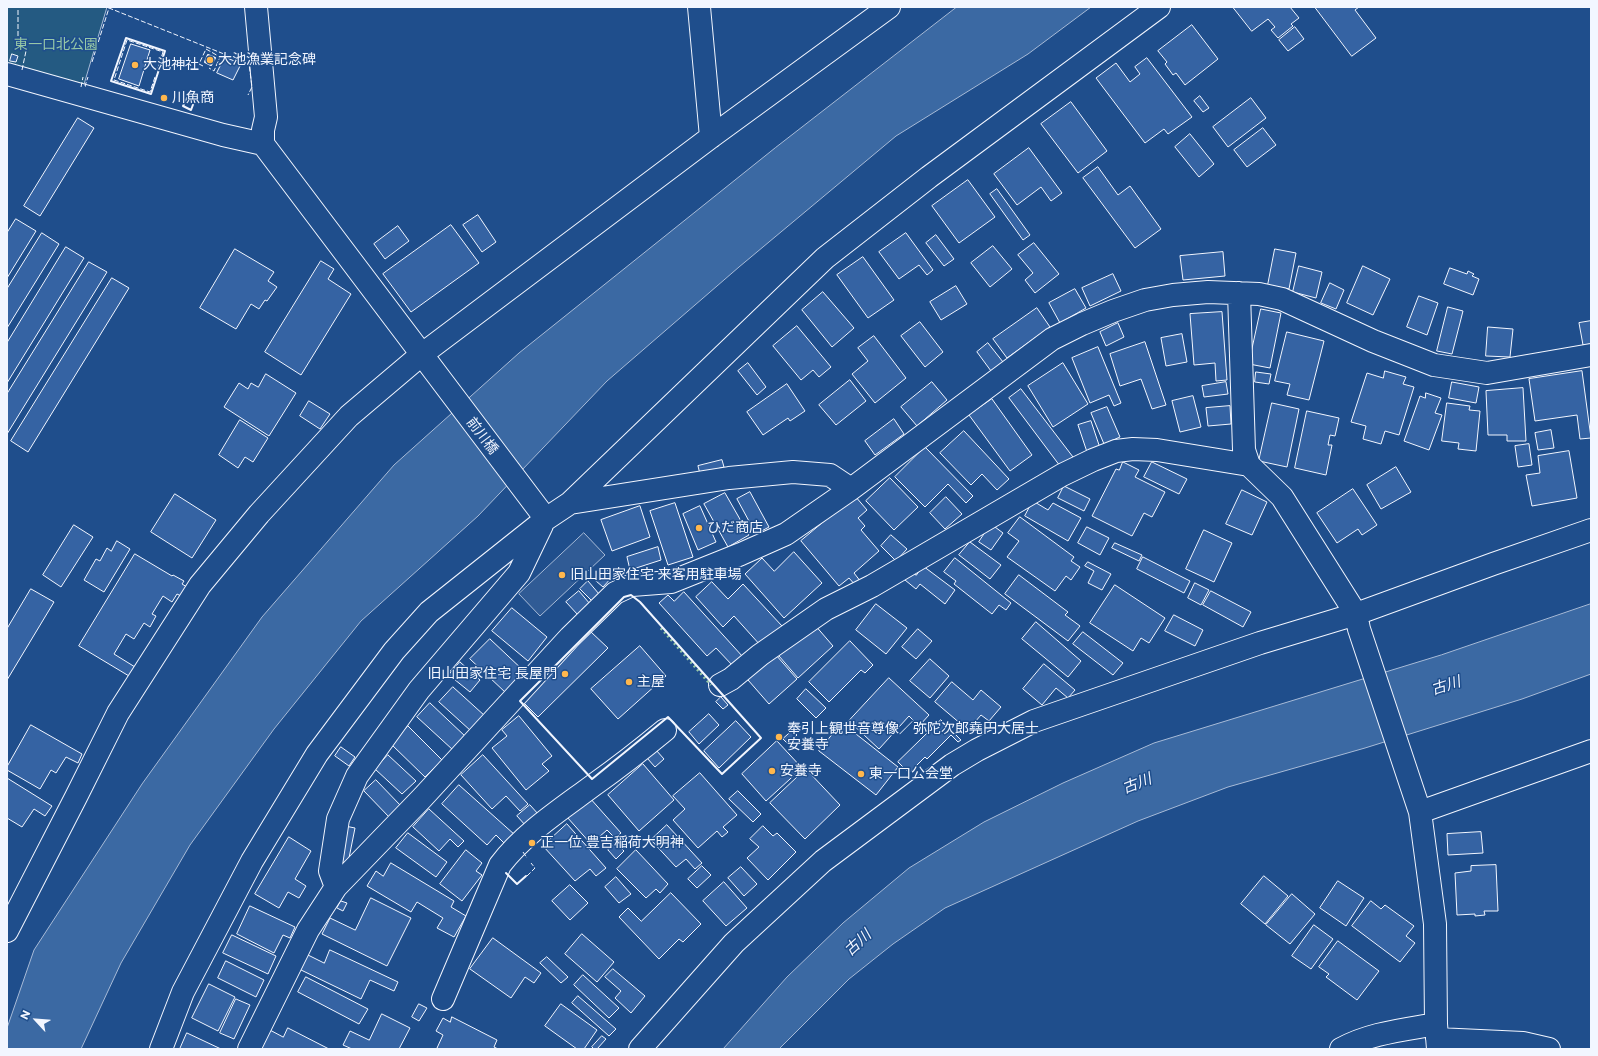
<!DOCTYPE html>
<html>
<head>
<meta charset="utf-8">
<style>
	body { margin:0 }
	#map { position:relative; width:1598px; height:1056px; overflow:hidden; background:#1f4e8c; font-family:Montserrat,sans-serif }
	canvas { display:block }
	.frame { position:absolute; inset:0; border:8px solid #f2f6ff; pointer-events:none }
	.north { position:absolute; left:16px; top:1000px; width:40px; height:40px; -webkit-text-stroke:3px #1f4e8c; paint-order:stroke; rotate:296deg; font-size:11px; font-weight:700; line-height:16px; text-align:center; color:#f2f6ff }
	.north::after { content:''; display:block; margin:auto; width:14px; height:18px; background:#f2f6ff; clip-path:polygon(50% 0,100% 100%,50% 72%,0 100%) }
</style>
</head>
<body>
<div id="map">
<canvas width="1598" height="1056"></canvas>
<div class="frame"></div>
<div class="north">N</div>
</div>
<script>
const context = document.querySelector('canvas').getContext('2d');
context.lineJoin = 'round';
function paint(path, color) { context.fillStyle = color; context.fill(path, 'evenodd'); }
function strokePath(path, color, width, dash) { context.strokeStyle = color; context.lineWidth = width; context.lineCap = dash ? 'butt' : 'round'; context.setLineDash(dash || []); context.stroke(path); }
function drawText(font, color, halo, rows, align = 'center') {
  context.font = font + ' Montserrat,"Noto Sans JP",sans-serif'; context.lineWidth = 3; context.setLineDash([]); context.textBaseline = 'middle'; context.strokeStyle = halo; context.fillStyle = color; for (const [text, x, y, turn = 0] of rows) {
    context.save(); context.translate(x, y); context.rotate((+turn || 0) * Math.PI / 180); context.textAlign = isNaN(turn) ? turn : align; if (halo) context.strokeText(text, 0, 0); context.fillText(text, 0, 0); context.restore();
  }
}
const green = new Path2D(`
	M7,7H107L82,91L7,70Z`);
const parking = new Path2D(`
	M584,533L605,555L540,616L519,594Z`);
const water = new Path2D(`
	M957,7H1091L1028,54L896,136L739,267L607,381L478,516L361,621L274,729L190,845L121,963L81,1049H7V1028L34,950L142,784L262,617L394,465L519,353L775,148Z
	M1591,604V674L1522,699L1365,748L1228,787L1138,821L945,908L893,944L849,979L779,1049H723L787,977L843,923L909,868L984,822L1063,783L1154,743L1441,655Z`);
const building = new Path2D(`
	M1233,7H1290L1299,18L1291,24L1293,26L1278,38L1271,30L1275,27L1268,19L1252,31Z
	M1315,7H1359L1355,10L1376,38L1352,56Z
	M1192,25L1218,59L1185,85L1176,73L1173,75L1165,64L1167,62L1158,51Z
	M1295,27L1304,39L1288,51L1279,40Z
	M131,44L150,50L139,86L119,79Z
	M12,54L18,56L16,62L10,61Z
	M225,57L241,64L233,80L217,73Z
	M1147,58L1192,117L1168,134L1164,129L1145,143L1096,78L1116,63L1130,82L1140,74L1135,67Z
	M1200,96L1209,108L1203,112L1194,101Z
	M1251,98L1266,118L1228,147L1213,127Z
	M1071,102L1107,151L1078,173L1041,124Z
	M78,118L94,128L40,216L24,206Z
	M1263,128L1276,145L1247,167L1234,150Z
	M1190,134L1214,164L1199,177L1175,147Z
	M1029,148L1062,193L1051,201L1041,187L1017,205L994,174Z
	M1098,167L1118,195L1130,186L1161,229L1135,248L1083,178Z
	M968,180L995,217L959,243L932,206Z
	M997,189L1030,235L1023,240L990,194Z
	M478,215L496,242L482,252L463,225Z
	M16,219L36,231L7,278V233Z
	M451,225L479,263L411,312L383,274Z
	M398,226L409,241L385,259L374,244Z
	M42,233L59,244L7,328V289Z
	M906,233L933,270L927,275L919,265L899,279L879,252Z
	M936,235L954,259L944,266L926,243Z
	M1034,243L1059,274L1035,293L1025,280L1033,273L1018,255Z
	M993,246L1012,269L990,287L971,263Z
	M66,247L84,258L7,383V343Z
	M235,249L274,272L268,281L277,287L267,301L265,300L259,309L251,304L236,329L200,308Z
	M1275,249L1296,253L1289,289L1268,285Z
	M1223,252L1225,276L1183,280L1180,256Z
	M863,257L894,300L868,318L837,275Z
	M321,261L334,269L328,279L351,294L301,375L265,352Z
	M89,262L107,272L7,434V394Z
	M1299,266L1322,272L1316,298L1293,292Z
	M1363,266L1390,279L1373,315L1347,303Z
	M1450,268L1467,274L1468,271L1474,274L1472,276L1479,279L1473,295L1444,284Z
	M1113,274L1121,291L1090,306L1082,288Z
	M112,278L129,288L28,452L11,441Z
	M1330,283L1344,290L1336,309L1321,303Z
	M956,286L967,304L941,320L930,302Z
	M1075,289L1086,308L1060,323L1049,303Z
	M823,292L854,328L832,347L802,310Z
	M1419,296L1438,303L1427,335L1407,327Z
	M1448,307L1463,311L1452,354L1437,351Z
	M1037,308L1050,327L1007,358L993,339Z
	M1261,309L1281,313L1270,368L1249,364Z
	M1222,312L1227,380L1216,381L1215,363L1194,365L1190,314Z
	M1591,321V344L1583,345L1579,323Z
	M920,322L943,352L925,367L901,336Z
	M1118,323L1124,337L1106,346L1100,332Z
	M797,326L831,367L819,377L813,370L801,380L773,346Z
	M1488,327L1513,329L1510,357L1486,356Z
	M1287,332L1324,341L1309,400L1287,395L1290,384L1275,381Z
	M1182,334L1187,362L1166,366L1161,338Z
	M874,336L906,378L875,403L852,374L868,361L858,348Z
	M1145,342L1166,405L1152,409L1141,379L1120,386L1110,354Z
	M988,343L1003,362L991,371L977,352Z
	M1098,347L1121,403L1114,406L1109,395L1090,403L1072,358Z
	M748,363L766,387L757,395L738,371Z
	M1063,363L1088,404L1053,427L1028,386Z
	M1385,371L1406,377L1403,384L1414,387L1399,435L1385,431L1381,444L1363,439L1366,426L1351,422L1367,373L1383,378Z
	M1582,371L1591,438L1580,439L1577,415L1535,421L1529,379Z
	M1256,372L1271,374L1269,384L1255,382Z
	M266,374L296,393L269,436L224,407L239,383L248,389L251,383L258,387Z
	M850,380L866,401L836,425L819,405Z
	M932,382L947,400L917,426L901,407Z
	M1226,382L1228,394L1204,397L1202,386Z
	M1452,382L1479,387L1476,403L1449,398Z
	M787,384L805,411L790,421L788,418L763,435L747,412Z
	M1523,388L1526,441H1507V435H1488L1486,391Z
	M1021,389L1073,457L1060,466L1009,398Z
	M1426,393L1441,398L1435,413L1442,415L1429,450L1404,441L1420,396L1425,398Z
	M1193,396L1201,427L1180,432L1172,401Z
	M992,399L1032,455L1010,471L969,415Z
	M309,401L330,414L320,429L300,416Z
	M1272,403L1299,409L1287,467L1259,461Z
	M1447,403L1470,406L1469,410L1480,411L1476,451L1458,449L1459,443L1442,441Z
	M1230,406L1231,424L1208,426L1206,408Z
	M1107,407L1120,437L1104,444L1091,413Z
	M1307,411L1339,418L1335,436L1330,435L1328,445H1332L1326,475L1295,468Z
	M894,419L904,434L875,455L865,441Z
	M240,420L268,438L253,462L245,457L238,468L219,455Z
	M1091,421L1100,448L1087,452L1078,425Z
	M1551,430L1554,448L1538,450L1535,433Z
	M964,431L1009,479L997,490L982,474L971,485L940,453Z
	M1529,444L1532,465L1518,467L1515,446Z
	M925,447L973,496L966,503L948,484L925,507L895,477Z
	M1569,451L1577,498L1532,506L1526,475L1540,473L1538,456Z
	M722,460L724,467L700,474L698,466Z
	M1123,462L1139,470L1135,477L1165,492L1152,517L1144,513L1132,536L1092,516L1116,469L1119,470Z
	M1152,462L1187,479L1179,494L1144,477Z
	M1396,467L1411,492L1381,509L1367,485Z
	M890,478L918,507L894,530L866,501Z
	M1064,486L1090,499L1084,511L1058,498Z
	M1353,489L1377,525L1362,535L1358,529L1337,543L1317,513Z
	M1242,490L1267,502L1252,535L1226,524Z
	M750,492L769,527L756,534L737,499Z
	M725,493L749,535L728,547L704,504Z
	M175,494L216,520L192,558L151,532Z
	M855,496L867,510L858,518L865,526L861,530L879,551L854,573L861,582L856,586L849,578L839,586L801,541Z
	M946,497L962,514L945,529L930,513Z
	M1033,501L1048,510L1053,503L1081,518L1068,541L1025,516Z
	M675,503L693,557L668,565L650,511Z
	M640,506L650,537L612,551L601,520Z
	M700,506L716,542L698,550L683,514Z
	M1020,517L1074,557L1071,561L1080,567L1071,580L1066,576L1055,591L1007,557L1019,541L1008,533Z
	M991,524L1003,533L991,550L979,542Z
	M74,525L93,537L61,587L43,575Z
	M1087,527L1109,538L1100,555L1078,543Z
	M1204,530L1232,543L1214,582L1186,569Z
	M891,535L907,549L896,561L881,546Z
	M117,541L130,549L104,592L84,580L96,559L100,561L107,548L111,551Z
	M970,542L1001,565L990,579L959,555Z
	M1115,543L1142,555L1139,561L1112,548Z
	M658,547L661,560L630,570L627,557Z
	M794,552L822,583L784,618L745,574L762,558L774,571Z
	M135,554L172,576L173,575L184,581L182,584L187,587L181,596L177,594L172,602L163,596L152,614L156,616L150,627L144,623L134,639L126,634L114,654L135,667L129,676L79,646Z
	M1143,557L1190,581L1184,593L1137,569Z
	M955,558L1011,603L1006,610L999,605L992,614L954,584L956,581L944,572Z
	M1088,562L1111,574L1102,590L1088,583L1094,571L1085,566Z
	M923,566L955,590L945,604L920,584L916,589L905,580L911,572L916,575Z
	M607,570L613,576L603,587L596,581Z
	M1019,575L1068,612L1065,615L1080,626L1068,641L1005,594Z
	M588,581L599,594L592,601L580,589Z
	M712,582L728,599L743,584L782,626L761,646L734,616L723,627L696,597Z
	M1195,583L1209,590L1201,605L1188,598Z
	M1115,585L1165,618L1149,643L1141,638L1133,651L1090,623Z
	M31,589L54,602L7,680V629Z
	M579,591L590,604L578,615L566,602Z
	M1211,591L1251,612L1243,627L1203,605Z
	M684,592L743,657L733,666L716,648L707,656L659,603L668,595L674,601Z
	M876,604L907,628L886,654L856,630Z
	M512,608L547,637L528,661L492,631Z
	M1174,615L1203,630L1195,646L1165,631Z
	M1036,622L1081,661L1068,677L1022,639Z
	M814,624L833,646L798,678L779,656Z
	M918,629L932,641L916,659L902,647Z
	M591,632L608,648L538,717L522,701Z
	M1083,632L1123,663L1113,675L1073,644Z
	M490,639L525,672L506,693L470,659Z
	M850,641L873,665L865,673L861,670L829,702L809,682Z
	M640,646L666,676L618,719L591,689Z
	M776,655L797,679L769,704L748,680Z
	M930,659L949,676L930,698L910,681Z
	M460,662L480,680L470,692L449,675Z
	M1044,664L1075,690L1068,698L1056,688L1042,705L1023,689Z
	M889,678L929,715L919,726L909,716L879,749L849,721Z
	M952,682L973,700L981,690L1001,707L989,721L981,715L968,730L935,702Z
	M453,687L485,716L471,731L439,702Z
	M806,689L826,708L816,718L797,699Z
	M721,697L728,705L723,709L716,702Z
	M430,703L466,737L453,750L417,717Z
	M709,714L719,725L699,744L689,732Z
	M519,716L552,756L542,764L549,771L526,790L492,748L507,736L502,730Z
	M941,720L961,740L958,742L951,735L927,759L925,757L909,773L898,762Z
	M736,721L751,737L719,768L704,751Z
	M842,723L898,767L876,795L819,751Z
	M31,725L82,754L78,763L66,757L56,773L51,770L40,789L7,770V767Z
	M408,726L442,760L425,777L391,744Z
	M792,731L797,735L788,744L783,739Z
	M777,741L802,768L766,801L742,774Z
	M341,747L355,757L349,766L335,756Z
	M656,750L664,759L655,767L647,758Z
	M388,755L416,781L402,794L375,769Z
	M483,755L528,804L520,811L506,796L492,809L461,775Z
	M643,764L674,800L639,831L608,795Z
	M806,769L840,805L805,839L770,803Z
	M700,773L737,815L723,827L728,832L722,837L717,831L698,848L673,820L685,809L673,796Z
	M7,778L52,806L45,816L34,809L22,827L7,818Z
	M376,780L401,806L390,818L364,791Z
	M459,785L515,835L506,845L496,835L487,845L442,804Z
	M738,791L761,814L753,822L729,799Z
	M589,797L621,833L615,838L607,830L591,844L567,817Z
	M530,805L539,815L526,826L517,816Z
	M429,809L464,841L458,847L450,839L439,851L413,827Z
	M567,824L606,868L596,876L590,869L575,881L543,846Z
	M667,825L702,863L695,869L686,859L676,867L651,840Z
	M345,826L355,828L348,863L338,862Z
	M763,826L773,836L777,833L796,852L768,880L747,858L759,847L750,839Z
	M1481,832L1483,853L1448,855L1447,834Z
	M408,833L447,862L436,877L396,848Z
	M289,837L311,851L295,879L306,886L299,898L288,892L279,908L255,894Z
	M616,843L624,851L616,859L608,850Z
	M466,850L482,863L476,871L482,875L462,901L440,884Z
	M636,850L668,884L660,893L656,889L646,898L617,869Z
	M391,863L454,901L451,907L466,916L454,937L437,928L443,918L417,902L411,912L367,886L376,871L383,876Z
	M1496,865L1498,911H1484L1485,915L1475,916V914L1457,915L1455,873L1471,871V866Z
	M702,866L711,875L697,888L688,879Z
	M741,867L757,884L744,896L728,878Z
	M1264,876L1288,896L1265,924L1241,904Z
	M616,877L631,894L619,903L605,887Z
	M1338,881L1364,898L1346,926L1320,908Z
	M724,882L747,908L726,926L703,901Z
	M570,885L588,903L570,920L552,901Z
	M671,893L701,924L683,942L679,939L659,959L619,917L628,908L641,921Z
	M1292,894L1315,914L1290,944L1266,925Z
	M371,898L411,918L387,966L322,934L330,918L355,930Z
	M341,901L347,903L343,911L337,908Z
	M1371,901L1381,909L1385,905L1414,926L1406,936L1415,943L1400,962L1352,926Z
	M250,906L295,927L290,938L283,935L274,953L237,934Z
	M1314,925L1333,939L1311,969L1292,956Z
	M582,934L614,962L597,982L565,954Z
	M232,935L276,956L268,974L223,953Z
	M493,938L541,973L534,983L525,977L511,998L470,969Z
	M1338,941L1379,971L1357,1000L1326,977L1329,974L1319,967Z
	M330,950L398,982L394,991L370,980L361,999L299,969L306,954L324,963Z
	M547,957L568,977L561,983L540,963Z
	M226,961L264,980L256,997L218,978Z
	M613,969L645,996L631,1013L615,998L621,991L605,977Z
	M583,975L619,1008L609,1018L574,985Z
	M306,977L368,1009L359,1024L298,992Z
	M209,984L235,997L218,1031L192,1018Z
	M578,996L616,1029L609,1036L572,1003Z
	M236,999L250,1005L234,1039L220,1033Z
	M419,1004L427,1008L419,1021L412,1017Z
	M561,1004L597,1030L584,1049H577L545,1026Z
	M382,1014L410,1028L399,1049H352L343,1045L350,1031L369,1040Z
	M452,1017L497,1040L494,1047L498,1049H439L437,1048L443,1035L436,1031L443,1018L450,1022Z
	M288,1028L329,1049H258L268,1029L283,1037Z
	M187,1033L221,1049H180Z
	M602,1036L606,1039L597,1049H594L592,1047Z`);
const minor = new Path2D(`
	M256,7L266,117L263,130V144
	M699,7L711,137
	M7,74L223,135L263,144L546,519
	M1239,293L1244,450L1249,465
	M570,503L729,478L793,472L830,475L851,489
	M720,685L731,679L760,655L826,609L872,586L1062,475L1093,460L1116,451L1133,449L1157,450L1249,465L1282,497L1356,614L1359,629L1420,812L1435,924L1436,1024L1438,1049
	M1420,812L1591,751
	M336,887L330,871L338,819L357,776L419,690L519,573L542,525
	M7,931L76,797L118,713L200,585L259,514L349,416L421,355L711,137L889,7
	M443,999L500,865C524,833 563,808 595,784C619,767 642,749 665,730
	M1437,1039L1523,1043L1549,1049
	M161,1049L183,992L252,861L317,754L394,651L429,612L546,519L570,503L825,258L929,177L1159,7
	M249,1049L308,930L336,887L423,797L570,637L615,593L632,585L671,582L741,554L786,534L851,489L1052,339L1082,324L1113,311L1145,300L1173,295L1208,292L1259,294L1282,299L1373,341L1434,365L1487,373L1591,355
	M640,1049L734,943L823,861L952,765L977,750L1034,721L1260,643L1356,614L1493,564L1591,530
	M1341,1049C1370,1033 1403,1030 1436,1024`);
const hedge = new Path2D(`
	M661,628L711,685`);
const fence = new Path2D(`
	M18,36V7
	M92,62L109,8L249,64L252,87L248,95
	M203,66L199,64L206,49L220,57L214,71L209,68
	M22,70L26,51
	M155,77L150,92L114,80L127,40L163,52L158,68
	M86,86H85L88,77
	M81,87L83,77
	M523,852L527,858
	M527,876L535,868L531,863`);
const wall = new Path2D(`
	M126,38L165,51L151,94L111,81Z
	M208,55L215,58L211,65L205,62Z
	M187,98L194,102L191,110L183,106Z
	M631,595L640,602L761,738L722,774L668,717L592,779L520,701L624,597Z
	M506,873L517,884L526,876`);
const markers = [
	[210,60,4,"#ffb74d"],
	[135,65,4,"#ffb74d"],
	[164,98,4,"#ffb74d"],
	[699,528,4,"#ffb74d"],
	[562,575,4,"#ffb74d"],
	[565,674,4,"#ffb74d"],
	[629,682,4,"#ffb74d"],
	[779,737,4,"#ffb74d"],
	[772,771,4,"#ffb74d"],
	[861,774,4,"#ffb74d"],
	[532,843,4,"#ffb74d"]
];
const parkNames = [
	["東一口北公園",56,45]
];
const poiNames = [
	["大池漁業記念碑",218,60],
	["大池神社",143,65],
	["川魚商",172,98],
	["ひだ商店",707,528],
	["旧山田家住宅 来客用駐車場",570,575],
	["旧山田家住宅 長屋門",557,674,"right"],
	["主屋",637,682],
	["奉引上観世音尊像／弥陀次郎堯円大居士",787,729],
	["安養寺",787,745],
	["安養寺",780,771],
	["東一口公会堂",869,774],
	["正一位 豊吉稲荷大明神",540,843]
];
const streetNames = [
	["前川橋",482,436,53]
];
const waterNames = [
	["古川",1446,686,-18],
	["古川",1137,784,-21],
	["古川",858,943,-43]
];
paint(green, '#245a82');
strokePath(green, '#a8bbd7', 1);
paint(parking, '#305b95');
strokePath(parking, '#a8bbd7', 1);
paint(water, '#3b69a3');
strokePath(water, '#a8bbd7', 1);
paint(building, '#3563a3');
strokePath(building, '#f2f6ff', 1);
strokePath(minor, '#f2f6ff', 24);
strokePath(minor, '#1f4e8c', 22);
strokePath(hedge, '#97c8a6', 3, [2, 3]);
strokePath(fence, '#f2f6ff', 1, [5, 2]);
strokePath(wall, '#f2f6ff', 2);
for (const [x, y, r, color] of markers) { const dot = new Path2D(); dot.arc(x, y, r, 0, 2 * Math.PI); context.fillStyle = color; context.fill(dot); strokePath(dot, '#1f4e8c', 1.5); }
drawText('14px', '#97c8a6', '#1f4e8c', parkNames);
drawText('14px', '#f2f6ff', '#1f4e8c', poiNames, 'left');
drawText('14px', '#f2f6ff', '#1f4e8c', streetNames);
drawText('italic 15px', '#f2f6ff', '#1f4e8c', waterNames);
</script>
</body>
</html>
